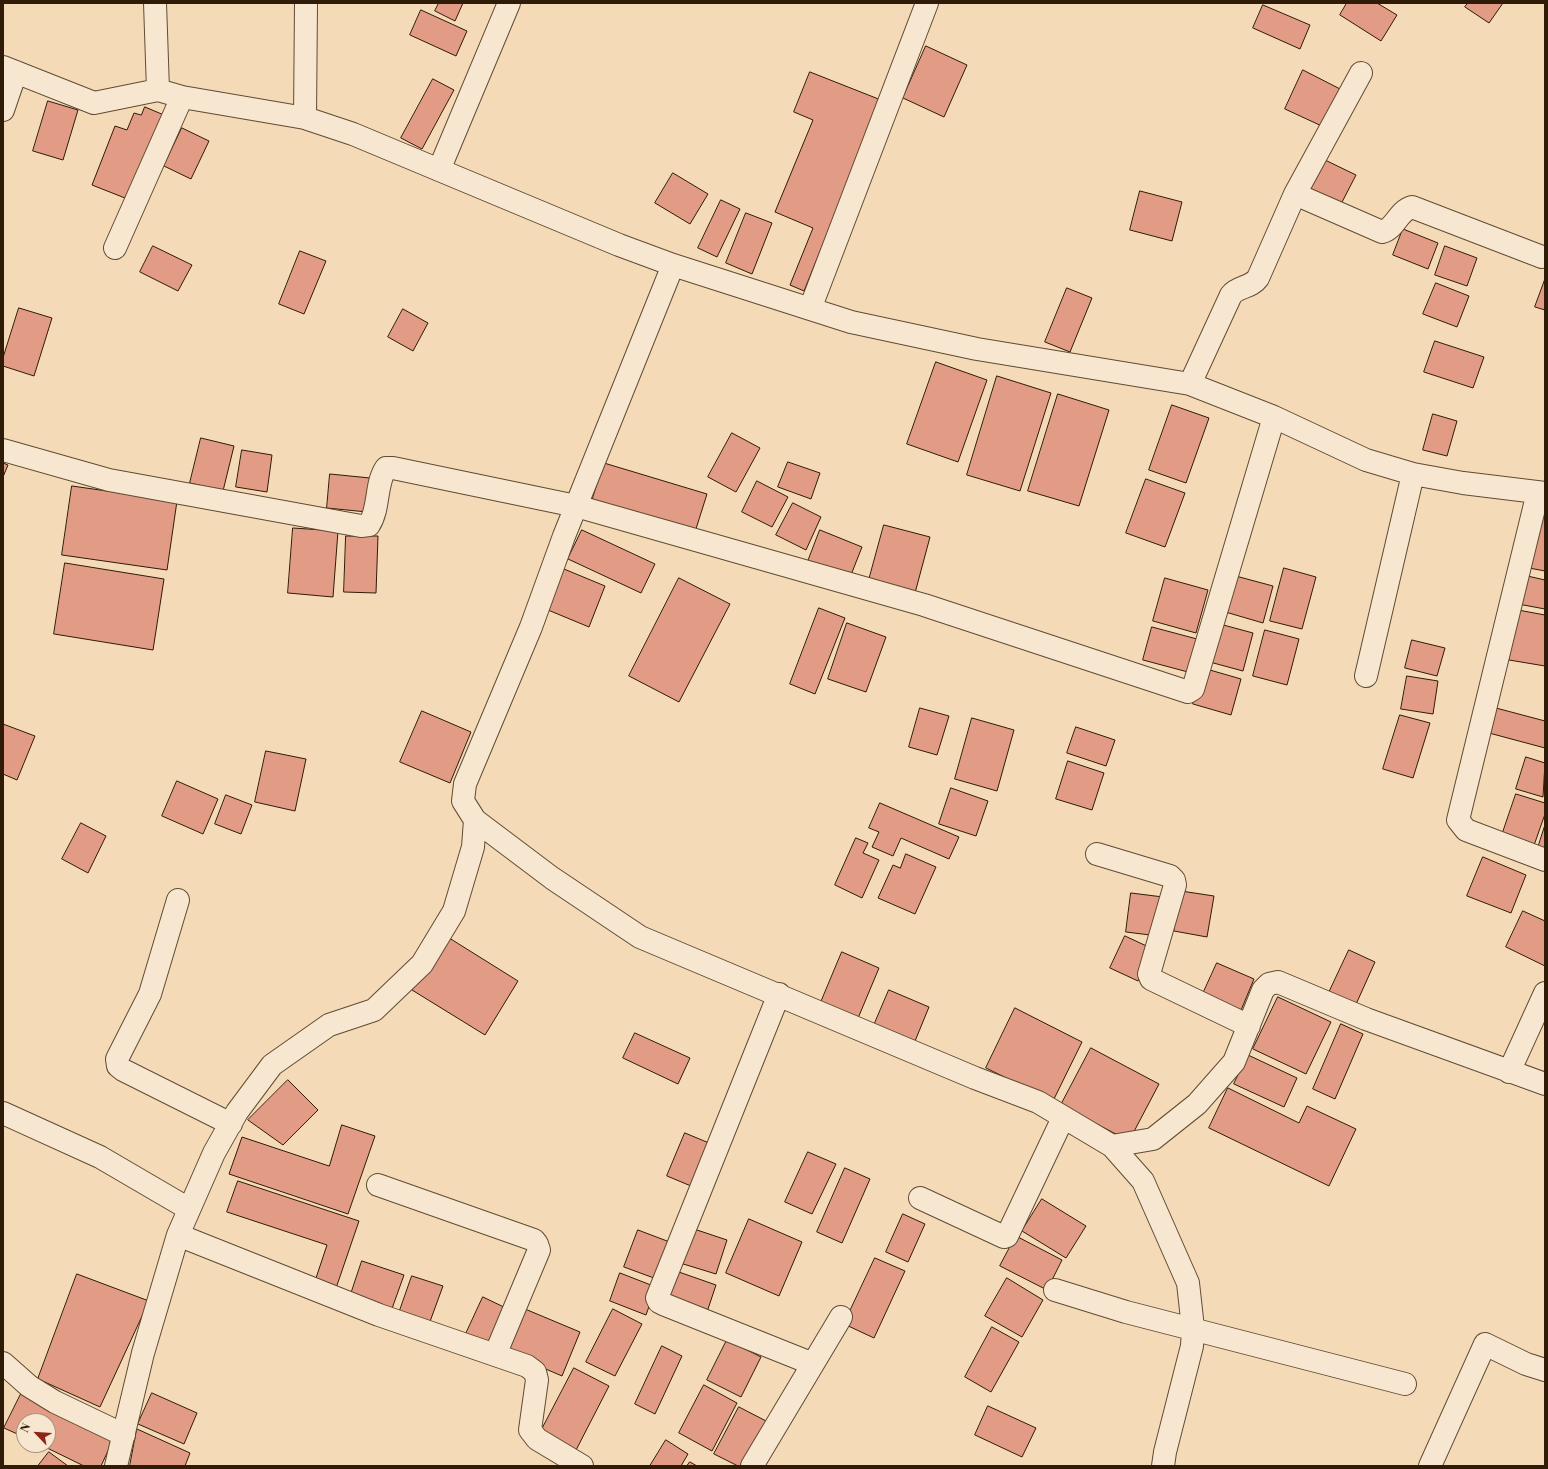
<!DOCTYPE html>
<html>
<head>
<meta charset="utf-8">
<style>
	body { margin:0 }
	#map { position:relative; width:1548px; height:1469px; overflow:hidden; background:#f4dab7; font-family:"Libre Bodoni",serif }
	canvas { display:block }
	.frame { position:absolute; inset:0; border:4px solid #2f1b07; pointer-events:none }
	.north { position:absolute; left:16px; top:1413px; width:40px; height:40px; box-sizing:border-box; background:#f8e7d0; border:1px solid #a89580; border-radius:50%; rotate:295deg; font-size:11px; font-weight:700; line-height:16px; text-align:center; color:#2f1b07 }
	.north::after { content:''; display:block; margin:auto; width:14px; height:18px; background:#8f2418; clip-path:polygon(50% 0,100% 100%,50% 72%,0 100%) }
</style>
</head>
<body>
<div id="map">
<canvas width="1548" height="1469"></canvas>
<div class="frame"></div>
<div class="north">N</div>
</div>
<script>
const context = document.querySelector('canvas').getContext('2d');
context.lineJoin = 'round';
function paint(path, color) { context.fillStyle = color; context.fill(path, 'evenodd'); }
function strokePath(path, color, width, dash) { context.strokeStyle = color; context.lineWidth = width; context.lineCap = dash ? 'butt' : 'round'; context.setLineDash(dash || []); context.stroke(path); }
const building = new Path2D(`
	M439,3H463L455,21L435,11Z
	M1347,3H1377L1397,15L1381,41L1340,15Z
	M1468,3H1503L1489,23L1465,7Z
	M1263,5L1310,25L1300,49L1253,28Z
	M421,10L467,31L456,56L410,35Z
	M926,46L967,65L944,117L903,98Z
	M1303,70L1344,91L1326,128L1285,109Z
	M810,72L881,100L804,291L790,285L813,228L775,212L813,120L794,112Z
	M433,79L454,90L422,149L401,138Z
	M48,101L78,110L63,160L33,151Z
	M145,107L164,115L130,200L92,185L115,126L127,130L134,113L141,115Z
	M182,128L209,141L191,179L164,166Z
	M1323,159L1356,175L1339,208L1307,193Z
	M673,173L708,194L690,224L655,203Z
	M1140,191L1182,202L1172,241L1130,230Z
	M721,200L740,209L717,257L698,248Z
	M746,213L772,223L752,274L726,263Z
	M1403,229L1438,243L1428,269L1393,255Z
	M153,246L192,265L178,291L140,272Z
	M1445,246L1477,258L1467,286L1435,275Z
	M300,251L326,261L304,314L279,304Z
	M1545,279V310L1535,307Z
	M1436,283L1469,296L1457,327L1423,314Z
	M1067,288L1092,298L1070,352L1045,342Z
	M19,308L52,318L34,376L3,366V358Z
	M403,309L428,323L413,351L388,337Z
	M1435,341L1484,357L1473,388L1424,372Z
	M936,362L987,380L958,462L907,444Z
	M997,376L1051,393L1020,491L967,475Z
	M1058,394L1109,410L1079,506L1028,491Z
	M1172,405L1209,418L1186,483L1149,470Z
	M1433,414L1457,421L1447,456L1423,450Z
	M732,433L760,448L736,492L708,477Z
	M201,438L234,446L223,491L190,483Z
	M242,450L272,455L267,492L236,487Z
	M788,462L820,473L811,499L778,487Z
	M3,463L8,465L3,477Z
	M604,463L707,494L695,532L592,501Z
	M330,474L370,478L367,512L327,508Z
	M1146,479L1185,493L1165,547L1126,533Z
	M757,481L788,497L772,527L742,512Z
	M72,486L177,501L167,570L62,555Z
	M793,503L821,517L806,550L776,535Z
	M1539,512L1545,513V571L1529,568Z
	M884,525L930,537L915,593L869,580Z
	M293,528L338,531L333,597L288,593Z
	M582,530L655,564L641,593L568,559Z
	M820,530L862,547L849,580L807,564Z
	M346,536H378L376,593L344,592Z
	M65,563L164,579L153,650L54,634Z
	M1284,568L1316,577L1302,629L1270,621Z
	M564,569L605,586L589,627L548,610Z
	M1232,575L1273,586L1263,623L1222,611Z
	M1523,575L1545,580V609L1518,604Z
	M679,578L730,604L679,702L629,676Z
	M1165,578L1208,590L1196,633L1153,621Z
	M819,608L845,618L815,694L790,684Z
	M1518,610L1545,615V666L1509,660Z
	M847,623L886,637L866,692L828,679Z
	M1216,623L1253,633L1243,671L1206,661Z
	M1152,627L1197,639L1188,672L1143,660Z
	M1265,630L1299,639L1287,685L1253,676Z
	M1412,640L1445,648L1437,676L1405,668Z
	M1203,668L1241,679L1231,715L1193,704Z
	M1407,676L1438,681L1433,714L1401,709Z
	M920,708L949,716L937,755L909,747Z
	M1496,708L1545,721V748L1489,733Z
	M422,711L471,732L450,783L400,762Z
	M1400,715L1430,723L1413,778L1383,769Z
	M972,718L1014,730L997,791L955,779Z
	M3,724L35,736L17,780L3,774Z
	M1076,727L1115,740L1106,766L1067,753Z
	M266,751L306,759L295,811L255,802Z
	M1526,757L1545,763L1543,797L1516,789Z
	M1068,761L1104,773L1092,810L1056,799Z
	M177,781L218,799L203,834L162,816Z
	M951,788L988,801L976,836L939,824Z
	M1516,794L1545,803V814L1532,851L1500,841Z
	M226,795L252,805L241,834L215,824Z
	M880,803L959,837L949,859L901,838L893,856L872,847L879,832L869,828Z
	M81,823L106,836L88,873L62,859Z
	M1545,825V853L1537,851Z
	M856,838L868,843L863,853L879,860L862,898L835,885Z
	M906,854L936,867L915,914L878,898L893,865L900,868Z
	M1483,857L1526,875L1511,913L1467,896Z
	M1181,891L1214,896L1207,937L1174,931Z
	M1131,893L1163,897L1158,936L1126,932Z
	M1523,911L1545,921V966L1506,947Z
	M446,936L518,981L485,1035L412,990Z
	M1125,936L1153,949L1138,981L1110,968Z
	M1349,950L1375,962L1353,1011L1326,999Z
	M842,952L879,968L856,1023L819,1007Z
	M1217,963L1254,979L1239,1015L1201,998Z
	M889,990L929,1007L913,1046L872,1030Z
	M1278,997L1331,1022L1306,1074L1253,1049Z
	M1015,1008L1082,1042L1053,1101L986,1068Z
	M1341,1024L1363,1034L1335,1099L1313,1089Z
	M635,1033L690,1058L678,1084L623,1058Z
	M1091,1048L1159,1084L1129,1141L1061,1105Z
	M1248,1055L1297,1078L1284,1107L1234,1084Z
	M288,1080L318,1110L283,1145L248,1120Z
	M1228,1088L1299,1123L1307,1106L1356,1129L1329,1186L1209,1128Z
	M342,1125L375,1136L348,1214L229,1174L242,1137L329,1166Z
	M685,1133L709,1143L691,1186L667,1176Z
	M808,1152L836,1164L812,1214L785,1202Z
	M845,1168L870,1179L842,1243L817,1232Z
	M238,1181L359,1221L334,1294L313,1287L327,1245L227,1212Z
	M1042,1199L1086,1226L1066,1258L1022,1231Z
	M903,1214L925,1224L908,1262L886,1252Z
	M749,1219L802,1242L779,1296L726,1273Z
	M691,1228L727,1240L716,1274L680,1263Z
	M638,1230L675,1244L662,1281L624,1267Z
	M1016,1236L1062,1260L1047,1290L1000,1266Z
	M875,1258L905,1271L874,1338L844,1324Z
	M362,1261L404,1275L389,1317L348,1303Z
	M676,1271L716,1285L706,1315L666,1300Z
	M620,1273L656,1287L646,1315L610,1301Z
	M77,1274L149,1301L100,1407L38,1379Z
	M412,1276L443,1286L428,1327L398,1316Z
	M1007,1278L1043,1300L1022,1337L985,1316Z
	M483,1297L510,1310L491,1351L464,1338Z
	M525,1309L580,1332L562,1376L506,1352Z
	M613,1309L642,1324L615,1376L586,1362Z
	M992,1327L1019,1342L991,1392L965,1377Z
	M727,1340L761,1357L741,1397L707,1380Z
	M662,1346L682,1356L655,1414L635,1404Z
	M574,1368L609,1386L574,1454L539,1435Z
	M704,1385L737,1403L712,1451L679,1433Z
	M152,1393L197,1413L184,1444L138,1424Z
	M21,1394L114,1438L101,1466H84L41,1445H48V1421H24V1437L4,1428Z
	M988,1406L1036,1428L1022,1457L975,1435Z
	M739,1407L768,1422L744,1466H738L714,1454Z
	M137,1429L190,1453L185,1466H130Z
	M666,1440L688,1454L681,1466H650Z
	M49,1452L68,1466H38Z
	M690,1462L697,1466H687Z`);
const minor = new Path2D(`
	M155,3L158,90
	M3,67L94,103L158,90L182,97L305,118L353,134L619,245L673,265L851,322L977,349L1190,384L1274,417L1366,460L1413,474L1463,483L1545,493
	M3,110L16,72
	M305,118L306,3
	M439,170L509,3
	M1295,194L1382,232C1395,229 1398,211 1412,207L1542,257
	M115,248L182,97
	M810,309L927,3
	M1190,384L1231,295C1238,286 1251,288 1258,278L1295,194L1361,73
	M3,450L109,480L361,526L369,525C380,508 375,484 386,468H393L576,506L924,605L1188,692L1193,689L1274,417
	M1538,492L1458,820L1466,830L1545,860
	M1366,676L1413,474
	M475,820L552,878L640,937L975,1078L1038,1102L1112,1146L1143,1181L1188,1283L1193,1328L1192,1346L1165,1452L1163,1466
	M1097,854L1170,876L1174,880L1175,885L1149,974L1151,979L1249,1026
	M178,900L150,994L117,1059L118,1066L123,1070L231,1124
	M779,994L657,1298L659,1302L663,1304L813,1364
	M1509,1072L1545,993
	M3,1113L100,1157L189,1209
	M1112,1146L1153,1139L1197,1104L1234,1062L1263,990L1269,984L1278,982L1366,1019L1545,1084
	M378,1185L534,1240L537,1244L539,1250L495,1355
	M920,1198L1004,1237L1007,1236L1063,1118
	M178,1235L379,1315L527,1366L535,1372L537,1380L530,1430L537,1439L582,1466
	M1055,1290L1126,1312L1405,1384
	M3,1363L29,1386L55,1402L124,1435
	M116,1466L143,1353L178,1235L214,1153L237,1112L272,1065L329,1025L374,1010L422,964L454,911L473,847L475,820L463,801L465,784L531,627L564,536L673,265
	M752,1466L841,1317
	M1430,1466L1485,1344L1526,1364L1545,1370`);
paint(building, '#e29b84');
strokePath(building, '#2f1b07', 1);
strokePath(minor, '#604b33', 24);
strokePath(minor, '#f8e7d0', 22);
</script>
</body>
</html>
